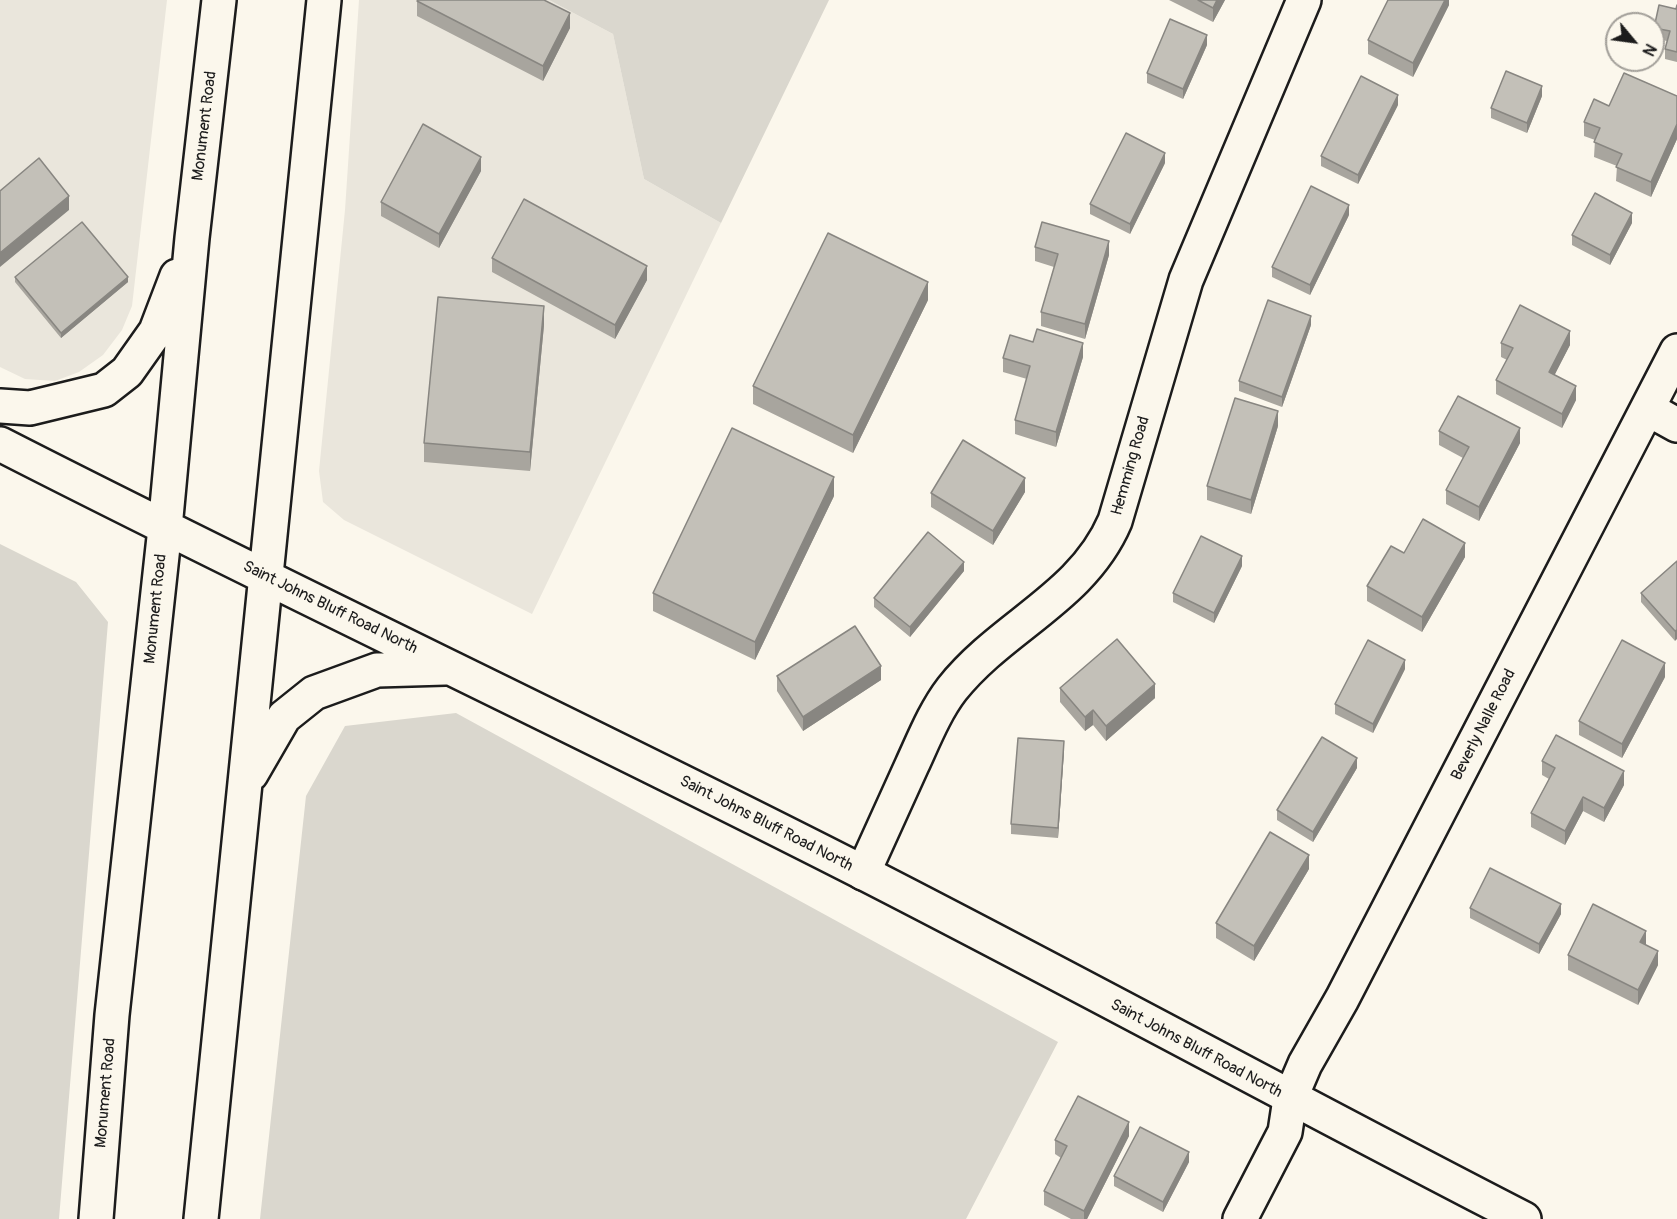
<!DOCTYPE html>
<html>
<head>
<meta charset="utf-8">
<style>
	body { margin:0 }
	#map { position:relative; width:1677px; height:1219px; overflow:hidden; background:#fbf7ec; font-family:Pangolin,sans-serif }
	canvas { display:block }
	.north { position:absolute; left:1605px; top:12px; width:60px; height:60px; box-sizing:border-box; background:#fbf7ec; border:2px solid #a29f99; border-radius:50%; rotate:119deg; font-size:16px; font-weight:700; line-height:24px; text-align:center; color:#1c1c1c }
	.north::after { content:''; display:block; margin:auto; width:21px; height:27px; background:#1c1c1c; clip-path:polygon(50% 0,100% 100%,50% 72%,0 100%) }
</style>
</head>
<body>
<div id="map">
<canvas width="1677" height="1219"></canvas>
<div class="north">N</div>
</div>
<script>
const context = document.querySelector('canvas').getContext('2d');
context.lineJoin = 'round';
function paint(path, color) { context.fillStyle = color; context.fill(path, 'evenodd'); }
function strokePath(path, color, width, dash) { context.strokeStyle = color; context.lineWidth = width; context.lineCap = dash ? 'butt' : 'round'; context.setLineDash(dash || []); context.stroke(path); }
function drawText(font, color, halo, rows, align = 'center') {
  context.font = font + ' Pangolin,sans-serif'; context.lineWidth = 5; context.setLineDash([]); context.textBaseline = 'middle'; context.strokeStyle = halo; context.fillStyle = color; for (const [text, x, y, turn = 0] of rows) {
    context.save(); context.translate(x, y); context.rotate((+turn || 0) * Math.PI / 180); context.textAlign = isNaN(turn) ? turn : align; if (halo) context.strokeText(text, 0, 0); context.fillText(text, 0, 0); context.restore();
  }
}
const built = new Path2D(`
	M0,0H167L132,306L122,330L103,355L79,372L55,381L25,379L0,367Z
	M359,0H549L613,34L644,179L721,223L532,614L344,520L323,502L319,471L345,210Z`);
const green = new Path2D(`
	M549,0H829L721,223L644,179L613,34Z
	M0,544L76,582L108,622L59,1219H0Z
	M456,713L1058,1042L966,1219H260L306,796L345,726Z`);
const street = new Path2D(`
	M1648,409L1677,425
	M863,873C879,837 896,801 912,765C924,739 935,711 952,689C1003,625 1082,598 1115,521L1186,280L1304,0
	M1240,1219L1285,1132L1290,1099L1305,1064L1342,999L1677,351`);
const secondary = new Path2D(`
	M0,406L30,408L104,390L127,372L156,331L177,276
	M0,444C285,590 576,726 862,872C1083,985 1302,1105 1524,1219
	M251,774L284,717L314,693L377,670L445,668
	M96,1219L112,1015L165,528L192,238L219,0
	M201,1219L324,0`);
const wall = new Path2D(`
	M1169,0H1225L1213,22Z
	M1449,0V5L1413,77L1368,54V40Z
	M417,1L570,28L543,81L417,16Z
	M1677,5V62L1665,59V49L1667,41L1654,38V28L1676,9Z
	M1207,45L1183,99L1147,83V73Z
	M1542,96L1527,133L1491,118V108Z
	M1677,96V139L1651,197L1616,181L1617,166L1594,157L1595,140L1584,136V122L1609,106Z
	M1398,105L1358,184L1321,166V156Z
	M1165,163L1130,234L1090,214V204Z
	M481,171L439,248L381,216V202Z
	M1349,215L1310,295L1272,277V267Z
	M1632,223L1610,265L1572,245V235Z
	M1035,247L1109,255L1085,339L1041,326V312L1054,267L1035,261Z
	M492,258L647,280L615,339L492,272Z
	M15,277L128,282L61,338L15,282Z
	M928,300L853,453L753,404V386Z
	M544,325L530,471L424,462V443Z
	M1311,325L1282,407L1239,391V381Z
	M1033,342L1083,357L1056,447L1015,434V420L1027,379L1003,372V358Z
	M1501,343L1570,345L1554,375L1576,400L1562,428L1496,394V380L1507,360L1501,357Z
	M1278,426L1251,514L1207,500V486Z
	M1439,431L1520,443L1479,521L1446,504V490L1463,458L1439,445Z
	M1025,492L993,545L931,507V493Z
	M834,496L755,660L653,611V593Z
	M1404,553L1465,557L1422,632L1367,601V586Z
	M1677,561L1675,641L1641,602V593Z
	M1242,566L1214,623L1173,602V593Z
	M964,571L910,637L874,607V598Z
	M1405,669L1373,733L1335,714V704Z
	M777,676L881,680L803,731L777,691Z
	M1665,677L1622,758L1579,735V721Z
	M1060,688L1155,698L1106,741L1093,725L1085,731L1060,702Z
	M1064,751L1058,838L1011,834V824Z
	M1542,761L1624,785L1604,822L1583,811L1565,845L1531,827V813L1549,779L1542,775Z
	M1357,768L1313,842L1277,820V810Z
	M1309,869L1254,961L1216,938V923Z
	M1470,908L1561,914L1539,954L1470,918Z
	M1568,955L1658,965L1638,1005L1568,970Z
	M1129,1136L1087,1219H1071L1044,1205V1191L1061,1158L1055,1154V1140Z
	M1189,1162L1163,1212L1114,1186V1176Z`);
const shadedWall = new Path2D(`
	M1217,0H1225L1213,22V8Z
	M1445,0H1449V5L1413,77V63Z
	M570,13V28L543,81V66Z
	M1207,35V45L1183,99V89Z
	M1542,86V96L1527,133V123Z
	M1398,95V105L1358,184V175Z
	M1677,124V139L1651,197V182Z
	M1165,153V163L1130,234V224Z
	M481,157V171L439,248V234Z
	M69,196V210L0,267V253Z
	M1349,205V215L1310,295V285Z
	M1632,213V223L1610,265V255Z
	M1109,241V255L1085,339V324Z
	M647,266V280L615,339V325Z
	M128,277V282L61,338V333Z
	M928,282V300L853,453V435Z
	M544,306V325L530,471V452Z
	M1311,316V325L1282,407V397Z
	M1570,331V345L1549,386V372Z
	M1083,343V357L1056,447V432Z
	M1576,386V400L1562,428V414Z
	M1278,411V426L1251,514V500Z
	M1520,428V443L1479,521V507Z
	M834,477V496L755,660V642Z
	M1025,478V492L993,545V531Z
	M1465,543V557L1422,632V617Z
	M1242,556V566L1214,623V613Z
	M964,562V571L910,637V627Z
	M1677,630V639L1675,641V631Z
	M1405,660V669L1373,733V724Z
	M1665,663V677L1622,758V744Z
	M881,666V680L803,731V717Z
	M1155,684V698L1106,741V726Z
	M1093,710V725L1085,731V717Z
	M1064,741V751L1058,838V828Z
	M1357,758V768L1313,842V832Z
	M1624,771V785L1604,822V808Z
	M1583,797V811L1565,845V831Z
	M1309,855V869L1254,961V946Z
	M1561,904V914L1539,954V944Z
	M1646,931V945L1640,942Z
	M1658,951V965L1638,1005V990Z
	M1129,1122V1136L1087,1219H1084V1211Z
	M1189,1152V1162L1163,1212V1202Z`);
const building = new Path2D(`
	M418,0H544L570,13L543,66L417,1Z
	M1198,0H1217L1213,8Z
	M1388,0H1445L1413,63L1368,40Z
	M1659,5L1676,9L1677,5V52L1665,49L1670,31L1654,28Z
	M1170,19L1207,35L1183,89L1147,73Z
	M1506,71L1542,86L1527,123L1491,108Z
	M1624,73L1677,96V124L1651,182L1616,167L1622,154L1594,142L1600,128L1584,122L1594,99L1609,106Z
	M1361,76L1398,95L1358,175L1321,156Z
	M423,124L481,157L439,234L381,202Z
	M1126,133L1165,153L1130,224L1090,204Z
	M39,158L69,196L0,253V191Z
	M1311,186L1349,205L1310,285L1272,267Z
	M1595,193L1632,213L1610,255L1572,235Z
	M524,199L647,266L615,325L492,258Z
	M82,222L128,277L61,333L15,277Z
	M1042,222L1109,241L1085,324L1041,312L1058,254L1035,247Z
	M828,233L928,282L853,435L753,386Z
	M438,297L544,306L530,452L424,443Z
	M1268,300L1311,316L1282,397L1239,381Z
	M1520,305L1570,331L1549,372L1576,386L1562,414L1496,380L1513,348L1501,343Z
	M1037,329L1083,343L1056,432L1015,420L1030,366L1003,358L1010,335L1033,342Z
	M1458,396L1520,428L1479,507L1446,490L1469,447L1439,431Z
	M1235,398L1278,411L1251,500L1207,486Z
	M732,428L834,477L755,642L653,593Z
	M963,440L1025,478L993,531L931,493Z
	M1423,519L1465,543L1422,617L1367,586L1391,546L1404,553Z
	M928,532L964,562L910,627L874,598Z
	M1201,536L1242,556L1214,613L1173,593Z
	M1677,561V630L1675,631L1641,593Z
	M855,626L881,666L803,717L777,676Z
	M1117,639L1155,684L1106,726L1093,710L1085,717L1060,688Z
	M1368,640L1405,660L1373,724L1335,704Z
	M1622,640L1665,663L1622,744L1579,721Z
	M1556,735L1624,771L1604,808L1583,797L1565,831L1531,813L1555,768L1542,761Z
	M1322,737L1357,758L1313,832L1277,810Z
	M1018,738L1064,741L1058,828L1011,824Z
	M1270,832L1309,855L1254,946L1216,923Z
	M1490,868L1561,904L1539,944L1470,908Z
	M1593,904L1646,931L1640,942L1658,951L1638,990L1568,955Z
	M1078,1096L1129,1122L1084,1211L1044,1191L1067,1146L1055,1140Z
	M1140,1127L1189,1152L1163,1202L1114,1176Z`);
const streetNames = [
	["Monument Road",205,126,-83],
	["Hemming Road",1131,466,-74],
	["Saint Johns Bluff Road North",330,608,26],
	["Monument Road",156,609,-84],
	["Beverly Nalle Road",1484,725,-63],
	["Saint Johns Bluff Road North",766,824,27],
	["Saint Johns Bluff Road North",1196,1049,28],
	["Monument Road",106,1093,-85]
];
paint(built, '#eae6dc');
paint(green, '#dad7ce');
strokePath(street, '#1c1c1c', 38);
strokePath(secondary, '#1c1c1c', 38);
strokePath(street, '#fbf7ec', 33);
strokePath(secondary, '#fbf7ec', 33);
paint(wall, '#a8a59e');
paint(shadedWall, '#888681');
paint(building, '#c3c0b8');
strokePath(building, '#888681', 1.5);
drawText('16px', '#1c1c1c', '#fbf7ec', streetNames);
</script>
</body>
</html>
